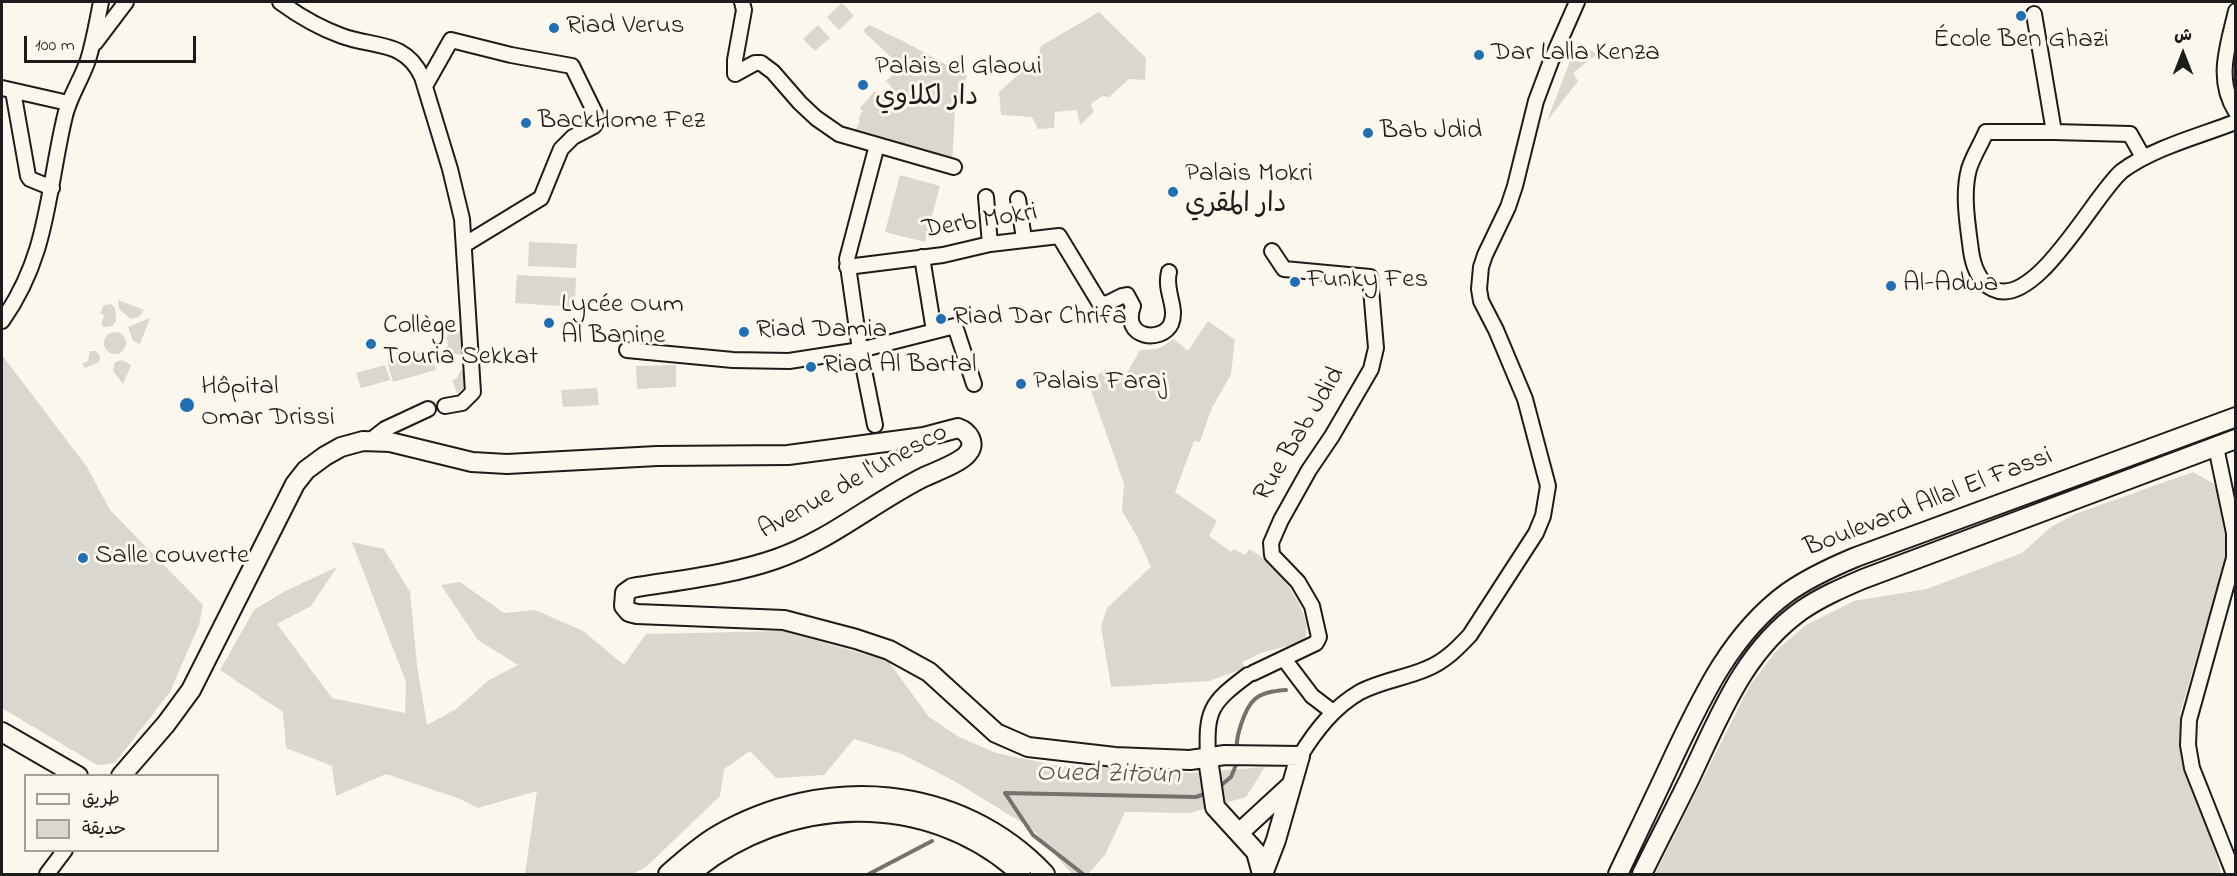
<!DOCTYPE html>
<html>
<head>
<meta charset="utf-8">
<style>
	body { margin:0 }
	#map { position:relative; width:2237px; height:876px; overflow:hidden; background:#fbf7ec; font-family:"Indie Flower","Playpen Sans Arabic",sans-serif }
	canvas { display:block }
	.frame { position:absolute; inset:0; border:3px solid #1c1c1c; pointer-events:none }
	.legend { position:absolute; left:24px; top:774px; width:195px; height:78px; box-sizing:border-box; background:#fbf7ec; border:2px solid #a29f99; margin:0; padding:8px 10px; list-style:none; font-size:18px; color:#1c1c1c }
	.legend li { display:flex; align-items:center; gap:12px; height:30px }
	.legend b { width:30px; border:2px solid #a29f99 }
	.north { position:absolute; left:2153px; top:24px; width:60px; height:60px; -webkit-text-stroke:4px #fbf7ec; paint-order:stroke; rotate:0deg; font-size:16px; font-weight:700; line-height:24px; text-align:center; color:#1c1c1c }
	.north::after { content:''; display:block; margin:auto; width:21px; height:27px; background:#1c1c1c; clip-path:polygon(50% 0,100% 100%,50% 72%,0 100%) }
	.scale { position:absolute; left:24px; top:36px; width:172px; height:27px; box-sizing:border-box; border:3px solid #1c1c1c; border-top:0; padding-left:8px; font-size:18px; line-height:21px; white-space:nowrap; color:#1c1c1c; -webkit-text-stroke:4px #fbf7ec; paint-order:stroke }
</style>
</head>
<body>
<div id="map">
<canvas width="2237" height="876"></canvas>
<div class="frame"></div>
<ul class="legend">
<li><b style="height:8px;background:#fbf7ec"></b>طريق</li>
<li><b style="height:16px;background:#dad7ce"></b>حديقة</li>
</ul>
<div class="north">ش</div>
<div class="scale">100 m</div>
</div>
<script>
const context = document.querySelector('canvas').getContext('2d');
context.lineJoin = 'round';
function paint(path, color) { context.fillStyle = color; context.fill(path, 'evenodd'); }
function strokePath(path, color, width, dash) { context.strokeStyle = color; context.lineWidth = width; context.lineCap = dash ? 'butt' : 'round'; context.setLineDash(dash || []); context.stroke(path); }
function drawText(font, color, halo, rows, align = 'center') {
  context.font = font + ' "Indie Flower","Playpen Sans Arabic",sans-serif'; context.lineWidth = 6; context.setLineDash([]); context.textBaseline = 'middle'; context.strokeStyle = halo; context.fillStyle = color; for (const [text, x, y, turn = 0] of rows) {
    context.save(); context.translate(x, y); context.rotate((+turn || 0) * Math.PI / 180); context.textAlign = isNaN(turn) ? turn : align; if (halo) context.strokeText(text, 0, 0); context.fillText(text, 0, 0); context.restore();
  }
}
const green = new Path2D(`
	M842,3L854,16L839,30L827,17Z
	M1099,12L1146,58L1145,80L1129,79L1109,97L1102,96L1091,104L1094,112L1080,125L1077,110L1055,112L1054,128L1038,129L1032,117L1001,115L999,92L1038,57L1041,46Z
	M818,25L830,38L815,51L803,39Z
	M869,25L905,42L967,76L955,110L952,166L854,133L860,121L858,119L861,116L860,114L863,111L860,108L875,91L882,98L892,87L886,81L894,73L886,64L892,58L863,31Z
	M1577,43L1597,54L1573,73L1578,81L1547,121Z
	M900,175L940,186L925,242L885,232Z
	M529,242L577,244L576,268L528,266Z
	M517,275L576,278L575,307L515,303Z
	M118,300L144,310L139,317L131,319L119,309Z
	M111,304L115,308L116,321L112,326L104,327L101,325L104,315L100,313L104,305Z
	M150,318L140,344L133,341L128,327Z
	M1208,321L1235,340L1231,374L1211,410L1200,442L1194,441L1175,492L1217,521L1209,536L1231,552L1234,549L1245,555L1249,549C1256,554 1264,557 1269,563C1284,577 1318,622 1303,642L1261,653L1242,662L1245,668L1209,681L1111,687L1101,626L1107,608L1151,567L1138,538L1122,511L1124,484L1088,382L1106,369L1124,378L1140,350L1158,349L1174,339L1188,351Z
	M461,331L464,354L448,355L447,332Z
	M104 343a11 11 0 1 1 22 0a11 11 0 1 1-22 0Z
	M430,350L436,370L393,382L387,361Z
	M90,351H96L100,356L99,362L85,368L82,364L88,361Z
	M2,355L87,467L110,510L203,605L199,625L170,692L115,763L97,765L2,708Z
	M122,360L131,365L123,384L113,371L115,362Z
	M385,365L390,380L361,388L356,373Z
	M676,365V387L637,389L636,366Z
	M460,371H466C466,381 467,388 457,393L452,380L457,378Z
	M597,388L599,405L563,407L561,390Z
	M2193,472L2214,484L2233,540L2230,563L2205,628L2180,714L2221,874H1655L1750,685L1778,649L1806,625L1854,601L1927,589L2022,553L2051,527L2075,514Z
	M352,542L384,549L410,592L417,666L427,725L456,709L489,680L518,665L478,640L441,585L460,582L504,613L535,610L583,631L624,665L646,634L783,631L888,661L929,717L959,737L996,753L1059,766L1131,765L1189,773L1265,767L1246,797L1190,813L1125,812L1105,855L1088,874H1072L1032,829L956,782L902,754L854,739L824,775L776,778L750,751L724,769L720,796L647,866L633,874H525L537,791L478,808L460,799L386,774L336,796L332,766L286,748L283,712L220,670L254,610L285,591L337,567L311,606L277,624L332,698L405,713L406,682Z`);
const stream = new Path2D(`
	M1237,750C1235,738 1245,708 1254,700C1262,692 1275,691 1286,690
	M1219,787L1231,777L1238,760
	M1005,793L1196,797L1207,793
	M1005,793L1033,835L1083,874
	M869,874L932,841`);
const minor = new Path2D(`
	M280,2C299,16 320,28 342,36C375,48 405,40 422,77L450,169L462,219L473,392L462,403L445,406
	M742,2L744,10L735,60V74L755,63H761L773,72L800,103L816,118L839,134L954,167
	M2236,11C2228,46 2215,79 2236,112
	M2034,14L2054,132L2130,134L2143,157
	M95,43L126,2
	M425,86L451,40L511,55L572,66L596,115L597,120L594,126L573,137L561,149L541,198L464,245
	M2,88L68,103
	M13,91L28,176L30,179L52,188
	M2054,132H1986C1981,144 1973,156 1969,169C1962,195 1968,226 1971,251C1973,265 1979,283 1993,289C2036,310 2095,193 2122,171C2153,148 2199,136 2236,122
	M986,197L990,244
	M1018,199L1024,239
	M922,257L934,331
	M847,267L943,255L990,244L1059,236L1099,302L1106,304L1122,296L1127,295L1133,306C1121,339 1162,343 1171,324C1178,307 1164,291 1169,272
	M2,321C48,256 47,194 64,120C68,98 81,81 88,60C94,41 97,21 101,2
	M627,350L733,360L789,361L860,350L955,326L974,384
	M875,425L860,350L847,259L877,145
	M371,440L385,429L428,409
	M2216,447L2234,533V558L2189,720L2188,745L2192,768L2234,874
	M1284,659L1312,696L1333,712
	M1253,673L1316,643L1319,637L1312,606L1298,582L1272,555L1271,543L1281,520L1309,470L1332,436L1371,369L1376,348L1370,277L1284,269L1272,251
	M1300,756C1316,730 1334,707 1360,692C1381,681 1405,678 1426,669C1444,662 1457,649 1470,635L1536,533L1543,516L1548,486L1525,399L1496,330L1481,301L1479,289L1481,267L1485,255L1508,207L1515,186L1536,101L1551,61L1577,2
	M1208,759C1206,711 1209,704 1248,675
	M47,874L65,850`);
const major = new Path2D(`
	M2,732L78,776
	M1208,759L1215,807L1256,852L1262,874
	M121,776L166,724L191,690L295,484L306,470L325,456L341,447L363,441L390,442L472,462L507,464L657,456L788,455L924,437L958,428C969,432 976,443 968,453C962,462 935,472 924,477C874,502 829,541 776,559C730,575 680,580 632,588L625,593L624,606L629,612L637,614L784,620L856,639L889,650L929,672L996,733L1028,747L1115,757L1190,760L1225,755L1300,756L1276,840L1263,874
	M1239,833L1290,786
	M668,874C684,860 699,846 718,835C824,774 959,783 1045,874
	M690,874C785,794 927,788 1021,874
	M1618,874C1636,836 1655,797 1673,758C1702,697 1731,634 1787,593C1808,578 1832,567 1856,557L2236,417
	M1642,874C1658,841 1675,809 1691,776C1720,715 1744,651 1802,610C1821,597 1842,588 1863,579L2236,439`);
const markers = [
	[2021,16,6,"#1f6fb2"],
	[554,28,6,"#1f6fb2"],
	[1479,55,6,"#1f6fb2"],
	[863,85,6,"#1f6fb2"],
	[526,123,6,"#1f6fb2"],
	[1368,133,6,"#1f6fb2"],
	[1173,192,6,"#1f6fb2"],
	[1295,282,6,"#1f6fb2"],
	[1891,286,6,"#1f6fb2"],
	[941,319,6,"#1f6fb2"],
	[549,323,6,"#1f6fb2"],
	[744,332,6,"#1f6fb2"],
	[371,344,6,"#1f6fb2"],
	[811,367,6,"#1f6fb2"],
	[1021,384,6,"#1f6fb2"],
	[187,405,8,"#1f6fb2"],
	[83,558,6,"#1f6fb2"]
];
const poiNames = [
	["Riad Verus",566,28],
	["École Ben Ghazi",2021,42,"center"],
	["Dar Lalla Kenza",1491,55],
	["Palais el Glaoui",875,69],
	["دار لكلاوي",875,100],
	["BackHome Fez",538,123],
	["Bab Jdid",1380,133],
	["Palais Mokri",1185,176],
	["دار المقري",1185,207],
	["Funky Fes",1307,282],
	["Al-Adwa",1903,286],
	["Lycée Oum",561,307],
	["Al Banine",561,338],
	["Riad Dar Chrifa",953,319],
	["Collège",383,328],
	["Touria Sekkat",383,359],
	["Riad Damia",756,332],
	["Riad Al Bartal",823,367],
	["Palais Faraj",1033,384],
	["Hôpital",201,389],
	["Omar Drissi",201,420],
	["Salle couverte",95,558]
];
const streetNames = [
	["Derb Mokri",980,223,-9],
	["Rue Bab Jdid",1301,435,-59],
	["Avenue de l'Unesco",854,483,-29],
	["Boulevard Allal El Fassi",1929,504,-21]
];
const waterNames = [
	["Oued Zitoun",1108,776,1]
];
paint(green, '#dad7ce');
strokePath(stream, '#74726e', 4);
strokePath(minor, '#1c1c1c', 18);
strokePath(major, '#1c1c1c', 22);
strokePath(minor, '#fbf7ec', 14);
strokePath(major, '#fbf7ec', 18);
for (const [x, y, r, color] of markers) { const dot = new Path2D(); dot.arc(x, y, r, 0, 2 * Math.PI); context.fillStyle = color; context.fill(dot); strokePath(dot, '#fbf7ec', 2); }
drawText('27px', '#1c1c1c', '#fbf7ec', poiNames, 'left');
drawText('27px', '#1c1c1c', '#fbf7ec', streetNames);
drawText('italic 28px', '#575653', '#fbf7ec', waterNames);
</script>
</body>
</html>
